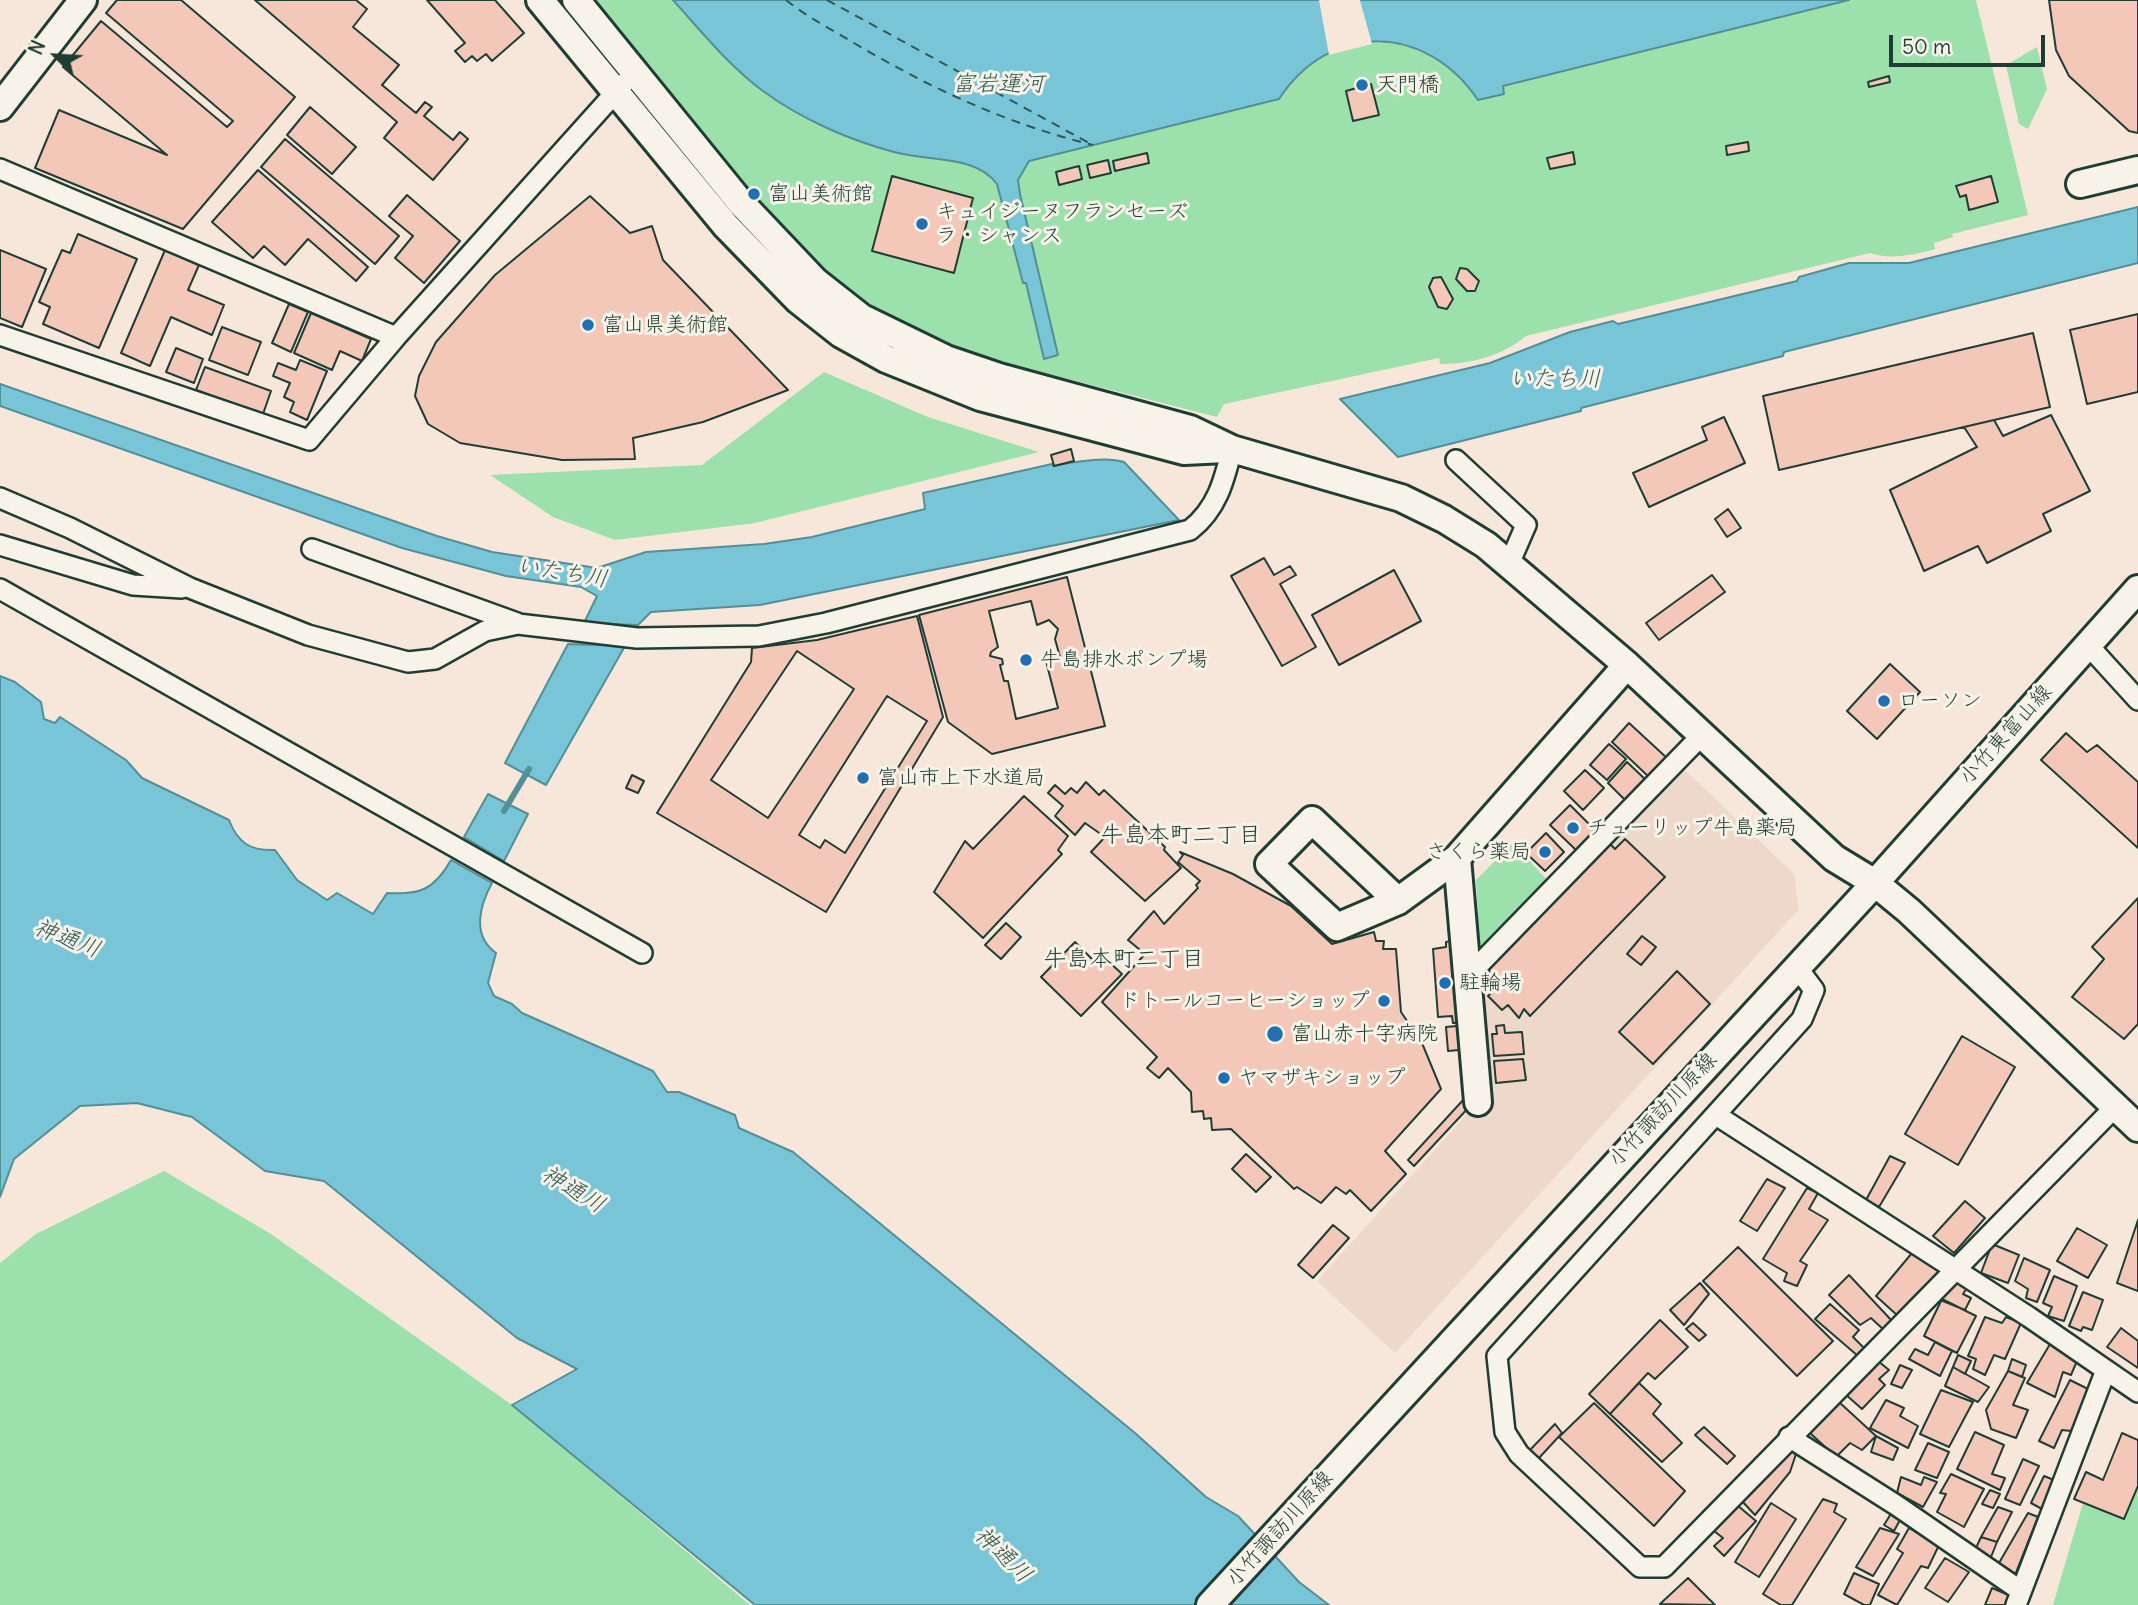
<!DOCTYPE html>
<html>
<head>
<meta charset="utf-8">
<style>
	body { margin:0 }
	#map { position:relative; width:2138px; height:1605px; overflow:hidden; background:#f7e7da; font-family:Delius,sans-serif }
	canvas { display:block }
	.north { position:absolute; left:21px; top:21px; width:70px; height:70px; -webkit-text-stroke:5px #f7f3e8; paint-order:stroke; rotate:294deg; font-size:19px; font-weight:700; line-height:28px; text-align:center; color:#1f3d34 }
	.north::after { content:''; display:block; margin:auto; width:24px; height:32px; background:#1f3d34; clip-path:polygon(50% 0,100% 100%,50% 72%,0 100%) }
	.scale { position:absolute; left:1889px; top:35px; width:156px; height:32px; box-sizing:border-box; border:4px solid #1f3d34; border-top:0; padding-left:9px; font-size:21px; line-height:24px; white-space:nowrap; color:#1f3d34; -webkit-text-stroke:5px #f7f3e8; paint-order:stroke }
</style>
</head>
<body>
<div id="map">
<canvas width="2138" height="1605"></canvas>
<div class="north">N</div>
<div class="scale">50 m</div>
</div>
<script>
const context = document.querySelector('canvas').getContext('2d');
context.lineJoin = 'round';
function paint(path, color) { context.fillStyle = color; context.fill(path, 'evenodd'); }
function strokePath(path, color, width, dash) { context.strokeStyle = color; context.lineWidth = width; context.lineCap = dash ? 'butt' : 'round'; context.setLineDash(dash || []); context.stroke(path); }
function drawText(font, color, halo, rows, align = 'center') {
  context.font = font + ' Delius,"Klee One",sans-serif'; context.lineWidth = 6; context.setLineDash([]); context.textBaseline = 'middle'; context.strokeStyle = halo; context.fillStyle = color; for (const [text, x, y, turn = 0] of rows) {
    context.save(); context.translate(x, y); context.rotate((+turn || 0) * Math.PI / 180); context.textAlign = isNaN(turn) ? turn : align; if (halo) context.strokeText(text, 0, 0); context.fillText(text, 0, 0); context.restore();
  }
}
const built = new Path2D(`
	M1681,766L1794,874L1799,909L1395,1353L1317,1281L1491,1087L1480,971Z`);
const green = new Path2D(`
	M590,0H1976L2028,215L1952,234L1953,237L1934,243L1935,249C1915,255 1889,260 1870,253L1526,336C1502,356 1471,364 1440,364L1439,358L1224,404L1217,417L990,359L918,331L879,310L841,284L766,212Z
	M2037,47L2047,89L2028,129L2019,124L2006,65Z
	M824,372L928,417L1039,452L755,523L615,540L553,517L490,475L702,465Z
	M1513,843L1550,883L1480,956L1476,880Z
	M164,1171L271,1234L512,1405L750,1605H0V1263L36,1234Z
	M2138,1486V1605H2053L2083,1503L2124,1519Z`);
const water = new Path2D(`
	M673,0H1849L1503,86L1504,94L1478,100C1426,23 1330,21 1279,99L1029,161L1018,180L1020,194L1058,355L1044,359L1026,283H1023L997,184C975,154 928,162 894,152C849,140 801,119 763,91C729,66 701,31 673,0Z
	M2138,207V263L1784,352L1783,356L1581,408V411L1398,457L1340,399L1490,363L1570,332L1613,321L1618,324L1797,281L1799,277L1849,263H1909Z
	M0,384L437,536L492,552L597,568L646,552L764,544L812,537L925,509L923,493L1052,464L1053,466C1072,462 1106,456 1124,462L1179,520L760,605L651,612L638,625L584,623L597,596L581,587L506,576L402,548L0,406Z
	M568,644L625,646L546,785L505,763Z
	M0,676L15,682L41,702L44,719L55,723L60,717L126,760L142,778L229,820C238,843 250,851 275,850L297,880L327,900L337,893L373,914L387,893C420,895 434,890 451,860L492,883C480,905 471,935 496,953L488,983L494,996L512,1004L522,1013L653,1071L667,1092H679L735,1115L739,1128L793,1152L1135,1433L1206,1497L1238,1516L1299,1582L1329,1605H755L512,1405L577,1369L517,1338L324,1181L265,1171L192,1117L137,1103L80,1106L14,1159L0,1197Z
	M488,794L528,814L504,861L464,837Z`);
const pier = new Path2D(`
	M1319,0H1360L1372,44L1329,55Z`);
const stream = new Path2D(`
	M504,811L529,769`);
const ferry = new Path2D(`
	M786,0C807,17 831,29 854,43C930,88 1007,124 1093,145
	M827,0L1089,143`);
const building = new Path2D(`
	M117,0H181L295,97L183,229L35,168L59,110L167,155L63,67L101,21L227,127L233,121L106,13Z
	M255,0H356L367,9L353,27L399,65L382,85L416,113L425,102L432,107L424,116L453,140L460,132L468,139L433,180L384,138L397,122Z
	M427,0H495L524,33L492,61L486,54L477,61L472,56L465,62L455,51L465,43Z
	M2049,0H2138V133L2129,131L2069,76L2056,50Z
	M1889,76L1890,82L1869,87L1868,82Z
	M1371,84L1379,115L1353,121L1346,91Z
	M310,107L356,147L332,174L287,135Z
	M285,139L399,236L375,264L261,167Z
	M1748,142L1749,151L1727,155L1726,146Z
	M1573,152L1575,164L1550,169L1547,158Z
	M1147,153L1149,163L1115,171L1113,161Z
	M1108,160L1111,173L1090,178L1087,165Z
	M1079,166L1082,179L1059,185L1056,172Z
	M258,170L368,267L356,281L308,239L285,265L264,246L253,258L212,222Z
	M892,176L973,198L954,273L872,251Z
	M1991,176L1998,202L1969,210L1966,195L1960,197L1956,186Z
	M407,195L460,241L424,283L395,258L413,236L389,216Z
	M590,196L630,233L652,226L663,260L788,390L703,422L633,438L635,459L562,460L460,443L428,424L415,396L419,376L436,342L495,275Z
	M78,234L137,259L99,348L43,324L50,307L39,302L62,250L70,253Z
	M0,250L46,269L22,327L0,318Z
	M165,250L199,265L188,290L224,305L212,335L171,317L150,366L121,353Z
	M1460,268L1467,269L1479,281L1475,291H1467L1456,279Z
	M1441,277L1453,299L1447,309L1438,307L1429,287L1433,278Z
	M289,304L308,312L291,352L272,343Z
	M311,313L371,339L362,361L340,351L332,370L294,353Z
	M2138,314V392L2087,404L2070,330Z
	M222,327L261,342L248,375L209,360Z
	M2033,333L2050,407L1779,470L1763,396Z
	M176,348L203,359L194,383L166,372Z
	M300,360L327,371L307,420L290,412L294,402L284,397L290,383L273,376L278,363L296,370Z
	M205,367L271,391L263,414L196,390Z
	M2051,415L2090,491L2043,514L2051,531L1987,563L1978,546L1924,571L1890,490L1977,447L1964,427L1994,420L2003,436Z
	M1724,417L1745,463L1649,507L1633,473L1707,440L1702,427Z
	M1071,449L1074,461L1054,466L1051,455Z
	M1728,509L1741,528L1727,537L1715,519Z
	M1264,558L1274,575L1290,566L1296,575L1280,584L1316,647L1282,666L1231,576Z
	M1394,570L1421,621L1339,665L1312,615Z
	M1712,575L1725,592L1659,640L1646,623Z
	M1067,577L1105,726L992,754L948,722L919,615Z
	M1031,601L1037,625L1049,620L1058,629L1055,639L1060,657L1046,661L1058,708L1016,719L1008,681H1004L1000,665L1003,664L1002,659L990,656L991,652L998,647L989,611Z
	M917,616L943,717L826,912L657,813L751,662L752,648L817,640Z
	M797,651L854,689L768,818L711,780Z
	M1890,664L1920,692L1877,739L1847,711Z
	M887,696L927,721L845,853L825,840L820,848L799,835Z
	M1629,723L1668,759L1650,778L1612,742Z
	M2066,733L2087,752L2097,745L2138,782V848L2041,760Z
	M1609,744L1626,759L1607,780L1590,765Z
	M1627,762L1647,781L1627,802L1608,783Z
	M1585,770L1604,788L1583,810L1564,791Z
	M632,775L644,781L638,793L626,788Z
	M1086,782L1099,795L1104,790L1165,847L1164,850L1181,868L1145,901L1091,852L1105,837L1085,823L1075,835L1055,816L1063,806L1048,793L1055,785L1065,794L1071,788L1077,793Z
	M1024,796L1068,836L1058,850L1062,854L983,938L934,892L965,841L973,849Z
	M1570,805L1596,831L1577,851L1550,825Z
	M1546,833L1564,852L1545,871L1526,853Z
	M1625,839L1665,877L1530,1016L1524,1009L1519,1018L1508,1005L1502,1010L1488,996L1499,985L1490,977L1489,968L1609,843L1615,849Z
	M1180,852L1233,874L1291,906L1332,944L1374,932L1376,941H1384L1383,949H1396L1401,1012L1422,1043L1441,1089L1385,1151L1406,1174L1371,1211L1350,1190L1346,1194L1336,1187L1321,1203L1297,1187L1294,1189L1231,1129L1212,1130L1211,1118L1204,1119L1203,1111L1192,1112L1191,1092L1168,1068L1159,1078L1147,1068L1157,1057L1102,1002L1145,954L1128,940L1154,911L1164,924L1198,888L1196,885L1200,881L1178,862L1183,855Z
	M2138,898V1024L2124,1039L2072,997L2104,959L2092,947Z
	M1006,923L1021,937L1001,959L985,945Z
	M1642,936L1656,947L1641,965L1627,954Z
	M1451,941L1458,1023H1453L1452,1016L1438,1017L1433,949L1446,947V942Z
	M1075,942L1100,967L1107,960L1122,974L1081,1016L1041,977Z
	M1677,971L1710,1004L1653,1064L1619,1032Z
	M1504,1025L1505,1033L1522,1032L1524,1054L1494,1056L1492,1034H1497L1496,1026Z
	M1457,1026L1459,1050L1448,1051L1446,1027Z
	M1962,1036L2015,1067L1958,1165L1905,1134Z
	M1523,1059L1526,1080L1496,1083L1494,1061Z
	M1464,1099L1471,1105L1414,1166L1408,1160Z
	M1246,1154L1271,1177L1256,1192L1232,1169Z
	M1890,1156L1905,1163L1879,1207L1866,1200Z
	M1767,1179L1785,1188L1757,1231L1740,1221Z
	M1807,1188L1818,1193L1809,1209L1828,1220L1800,1261L1807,1265L1797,1286L1784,1281L1787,1273L1763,1259Z
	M1965,1201L1985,1218L1954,1253L1933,1236Z
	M2138,1220V1291L2117,1283Z
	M1333,1225L1349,1238L1313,1278L1298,1265Z
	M2077,1228L2107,1245L2088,1278L2057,1261Z
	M1992,1244L2019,1255L2008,1283L1981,1273Z
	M1738,1247L1833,1341L1797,1376L1703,1281Z
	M1912,1253L1940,1272L1898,1316L1876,1296Z
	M2024,1258L2050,1270L2037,1302L2026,1298L2028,1289L2015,1281Z
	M1849,1275L1893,1322L1885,1331L1871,1318L1860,1325L1829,1295Z
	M2054,1276L2077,1286L2064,1321L2048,1316L2052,1307L2043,1303Z
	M1954,1281L1967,1288L1963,1294L1971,1298L1965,1310L1938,1299Z
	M1700,1283L1709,1294L1684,1325L1670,1310Z
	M2083,1292L2103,1300L2092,1330L2083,1327L2081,1331L2069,1326Z
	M1942,1299L1976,1316L1957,1353L1924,1336Z
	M1830,1304L1859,1330L1853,1337L1865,1349L1858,1356L1815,1319Z
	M1985,1317L2002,1323L2006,1317L2021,1323L2005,1359L1994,1355L1985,1375L1973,1369L1976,1359L1968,1356Z
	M1660,1320L1688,1347L1655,1379L1648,1373L1610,1414L1589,1394Z
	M1693,1323L1706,1335L1699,1341L1686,1329Z
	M2121,1328L2138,1341V1368L2107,1347Z
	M1935,1342L1952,1351L1940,1376L1909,1359L1915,1349L1928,1355Z
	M2050,1344L2077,1361L2071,1375L2063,1372L2055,1397L2027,1383Z
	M1958,1355L1971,1361L1965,1374L1953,1367Z
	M2012,1359L2026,1365L2022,1377L2008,1371Z
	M1878,1361L1889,1370L1879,1379L1885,1385L1862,1409L1844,1393Z
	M1900,1365L1912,1370L1902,1388L1891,1384Z
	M1953,1367L1989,1387L1978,1402L1945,1386Z
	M2008,1371L2025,1378L2013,1405L2028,1410L2016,1438L1991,1429L1986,1410Z
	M2070,1380L2090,1390L2071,1431L2062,1430L2054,1448L2039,1441Z
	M1639,1383L1661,1404L1653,1414L1682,1443L1662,1462L1610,1414Z
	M1941,1390L1973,1402L1949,1447L1920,1434Z
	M1886,1400L1904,1408L1900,1416L1918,1426L1908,1448L1870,1428Z
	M1839,1402L1876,1436L1862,1450L1850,1443L1836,1457L1810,1433Z
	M1594,1403L1685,1491L1654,1526L1559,1437Z
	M1555,1424L1562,1433L1539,1458L1529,1451Z
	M1704,1427L1735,1456L1727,1464L1695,1435Z
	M1975,1432L2004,1445L1992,1474L2005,1478L2000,1490L1957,1469Z
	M2122,1433L2138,1440V1486L2124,1519L2074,1499L2086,1472L2103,1480Z
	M1876,1436L1898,1448L1893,1460L1871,1452Z
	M1928,1443L1949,1452L1937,1478L1915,1470Z
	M1789,1449L1796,1454L1790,1472L1755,1515L1741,1500Z
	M2023,1459L2039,1466L2020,1505L2005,1499Z
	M1951,1474L1984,1489L1964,1527L1937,1512L1946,1494L1940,1493Z
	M2044,1476L2054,1480L2042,1509L2031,1503Z
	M1901,1477L1921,1485L1924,1477L1937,1482L1923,1507L1897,1493Z
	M1990,1490L2000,1494L1993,1508L1982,1504Z
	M1823,1499L1837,1504L1834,1512L1846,1519L1792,1605H1781L1763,1594Z
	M1771,1503L1796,1519L1759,1577L1735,1562Z
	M1737,1505L1756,1521L1724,1556L1714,1546L1723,1538L1714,1531Z
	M1998,1507L2012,1512L1997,1542L1981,1537Z
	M1892,1512L1901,1518L1894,1531L1884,1525Z
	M2028,1513L2038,1517L2015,1575L1999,1563Z
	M1880,1528L1899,1534L1873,1576L1856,1567Z
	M1909,1528L1939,1545L1928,1568L1921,1566L1897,1605L1878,1595L1903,1553L1897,1549Z
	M1981,1537L1997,1542L1991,1557L1976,1548Z
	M1945,1558L1969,1572L1948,1602L1925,1588Z
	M1854,1573L1879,1584L1870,1605H1864L1844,1594Z
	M1688,1578L1715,1605L1660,1604Z
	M1992,1588L2011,1596L2008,1605H1985Z`);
const street = new Path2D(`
	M0,169L396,337L623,84
	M0,335L309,440L396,337
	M1456,460L1526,525L1509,564
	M0,498L70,528L190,588L308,635L408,662L435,659L485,631L518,624L637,638L759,636L826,623L1190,530C1217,509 1224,481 1232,449
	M0,545L133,585L182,588
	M312,549L517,623
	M0,589L642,953
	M2087,644L2138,700
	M1796,966L1814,990L1802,1019L1497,1356L1505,1432L1519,1454L1640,1567H1664L2115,1107
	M1469,975L1702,735
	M1716,1115L2029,1317L2138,1392
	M1789,1437L1896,1505L2021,1591
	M2016,1605L2106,1370`);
const secondary = new Path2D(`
	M540,0L726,226L798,300L841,334L886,359L980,397L1184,451L1226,449
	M576,0L741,203L815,281L862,318L946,359L999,377L1190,429L1232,449L1401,498L1444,519L1486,545L1627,665L1834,858L1875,883L1909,911L2138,1128
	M0,107L83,0
	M2080,184L2138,170
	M1398,901L1312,820L1269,864L1337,927L1398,901L1457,858
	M1478,1102L1457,858L1627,665
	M1210,1605L1875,883L2138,589`);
const markers = [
	[1362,85,7,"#1f6fb2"],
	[754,194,7,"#1f6fb2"],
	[922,224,7,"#1f6fb2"],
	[588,325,7,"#1f6fb2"],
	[1026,660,7,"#1f6fb2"],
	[1884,701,7,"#1f6fb2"],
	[863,778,7,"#1f6fb2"],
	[1573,828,7,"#1f6fb2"],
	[1545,852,7,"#1f6fb2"],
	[1445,983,7,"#1f6fb2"],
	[1384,1001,7,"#1f6fb2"],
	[1275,1034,9,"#1f6fb2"],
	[1224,1078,7,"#1f6fb2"]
];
const poiNames = [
	["天門橋",1376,85],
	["富山美術館",768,194],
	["キュイジーヌフランセーズ",936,212],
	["ラ・シャンス",936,236],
	["富山県美術館",602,325],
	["牛島排水ポンプ場",1040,660],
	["ローソン",1898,701],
	["富山市上下水道局",877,778],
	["チューリップ牛島薬局",1587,828],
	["さくら薬局",1531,852,"right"],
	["駐輪場",1459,983],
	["ドトールコーヒーショップ",1370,1001,"right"],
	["富山赤十字病院",1291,1034],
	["ヤマザキショップ",1238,1078]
];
const streetNames = [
	["小竹東富山線",2006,735,-48],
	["小竹諏訪川原線",1663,1110,-47],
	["小竹諏訪川原線",1280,1529,-48]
];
const waterNames = [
	["富岩運河",998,84],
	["いたち川",1555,379],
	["いたち川",562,573,9],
	["神通川",67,939,21],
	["神通川",573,1190,31],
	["神通川",1003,1555,44]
];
const neighbourhoodNames = [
	["牛島本町二丁目",1181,835],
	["牛島本町二丁目",1124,959]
];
paint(built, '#edd8ca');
paint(green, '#9ce0ab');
paint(water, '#78c5d7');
strokePath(water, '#548f96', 2);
paint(pier, '#f7e7da');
strokePath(stream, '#548f96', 6);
strokePath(ferry, '#315855', 2, [9, 7]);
paint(building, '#f4c8b8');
strokePath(building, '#1f3d34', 2);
strokePath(street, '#1f3d34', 24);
strokePath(secondary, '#1f3d34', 32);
strokePath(street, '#f7f3e8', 19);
strokePath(secondary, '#f7f3e8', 26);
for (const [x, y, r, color] of markers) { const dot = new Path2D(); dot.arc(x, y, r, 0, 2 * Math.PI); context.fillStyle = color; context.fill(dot); strokePath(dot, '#f7f3e8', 2.5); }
drawText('21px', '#1f3d34', '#f7f3e8', poiNames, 'left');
drawText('21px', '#1f3d34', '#f7f3e8', streetNames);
drawText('italic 23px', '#315855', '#f7f3e8', waterNames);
drawText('23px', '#1f3d34', '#f7f3e8', neighbourhoodNames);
</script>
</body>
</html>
